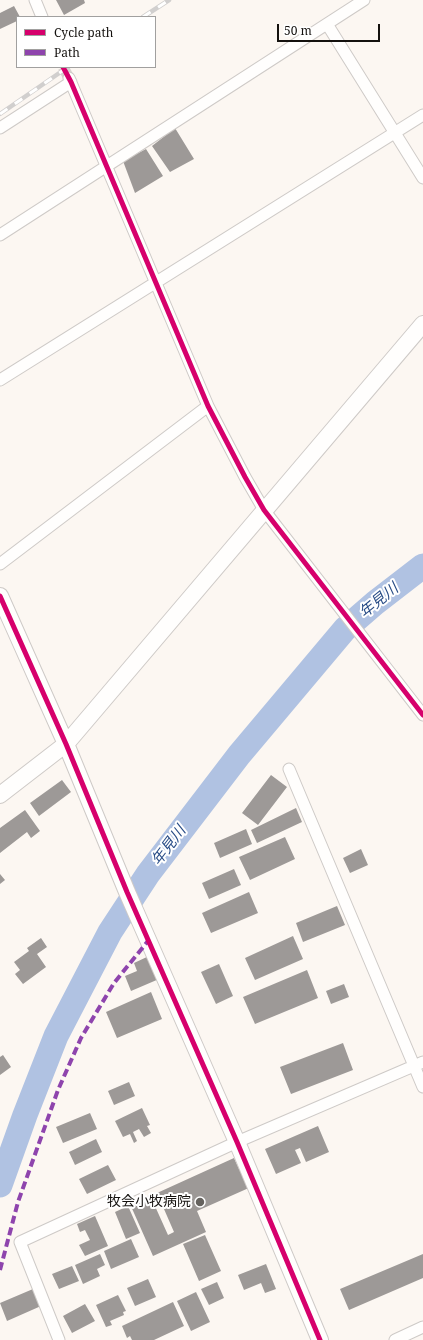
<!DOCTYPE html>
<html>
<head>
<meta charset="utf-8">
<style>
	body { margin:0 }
	#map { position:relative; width:423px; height:1340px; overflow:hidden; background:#fcf7f2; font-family:"Noto Serif",serif }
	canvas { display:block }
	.legend { position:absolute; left:16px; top:16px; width:140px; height:52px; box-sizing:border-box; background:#fff; border:1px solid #a1a09f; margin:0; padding:5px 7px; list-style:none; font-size:12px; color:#14110e }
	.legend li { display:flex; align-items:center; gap:8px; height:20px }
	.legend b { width:20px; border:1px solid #a1a09f }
	.scale { position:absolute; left:277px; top:24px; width:103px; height:18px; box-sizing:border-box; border:2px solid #14110e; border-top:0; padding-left:5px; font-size:12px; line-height:14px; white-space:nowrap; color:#14110e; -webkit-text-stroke:3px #fff; paint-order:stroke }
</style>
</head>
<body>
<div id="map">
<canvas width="423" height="1340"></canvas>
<ul class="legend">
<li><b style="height:5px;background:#d6006c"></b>Cycle path</li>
<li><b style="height:5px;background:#8e44ad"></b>Path</li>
</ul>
<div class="scale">50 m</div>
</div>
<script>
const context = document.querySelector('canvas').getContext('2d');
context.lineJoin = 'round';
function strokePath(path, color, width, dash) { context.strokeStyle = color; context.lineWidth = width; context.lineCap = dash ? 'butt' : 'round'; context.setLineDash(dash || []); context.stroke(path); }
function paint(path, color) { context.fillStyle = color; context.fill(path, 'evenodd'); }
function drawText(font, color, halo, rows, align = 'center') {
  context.font = font + ' "Noto Serif","Noto Sans JP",serif'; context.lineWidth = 4; context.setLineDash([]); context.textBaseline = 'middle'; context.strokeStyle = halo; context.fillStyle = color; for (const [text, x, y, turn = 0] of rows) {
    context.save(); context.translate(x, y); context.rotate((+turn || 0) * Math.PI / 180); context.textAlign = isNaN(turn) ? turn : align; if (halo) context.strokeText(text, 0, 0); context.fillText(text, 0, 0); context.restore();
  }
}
const river = new Path2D(`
	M0,1185L25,1115L56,1036L110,932L148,874L239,755L345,629L375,603L423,566`);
const building = new Path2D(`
	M56,0H84L85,3L64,15Z
	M14,6L20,17H17V21L0,29V13Z
	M175,128L194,159L170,172L152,146Z
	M146,149L163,176L135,193L123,161Z
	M271,775L287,787L258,825L242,813Z
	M62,780L71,792L39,816L30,803Z
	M296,808L302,822L257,843L251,830Z
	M25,810L40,831L31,838L27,832L0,853V828Z
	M246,829L252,844L220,858L214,843Z
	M285,837L295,859L250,880L239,857Z
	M361,849L368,865L350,873L343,858Z
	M234,869L241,885L209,899L202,883Z
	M0,874L5,880L0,884Z
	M249,892L258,913L211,933L202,913Z
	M337,906L345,925L303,942L296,923Z
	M293,936L303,959L255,980L245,958Z
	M41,938L47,947L37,954L46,967L23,984L15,974L20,970L14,962L29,951L27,948Z
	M149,956L159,979L131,991L125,976L137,971L134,963Z
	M219,964L233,996L216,1004L201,972Z
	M307,970L318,998L255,1024L243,997Z
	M344,984L349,997L331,1004L326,991Z
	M151,992L162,1019L117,1038L106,1012Z
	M343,1043L353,1070L291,1094L280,1067Z
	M3,1055L11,1067L0,1075V1057Z
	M129,1082L135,1096L114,1105L108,1091Z
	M142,1108L150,1125L147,1126L151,1133L144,1137L139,1129L133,1132L137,1141L134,1143L130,1134L123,1137L115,1121Z
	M90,1113L97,1129L63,1143L56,1127Z
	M318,1126L329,1152L306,1162L300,1148L295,1150L301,1163L276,1174L265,1149Z
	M96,1139L102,1152L75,1165L69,1152Z
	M234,1158L239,1169L242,1168L251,1187L197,1211L206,1232L153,1256L130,1204L150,1195L168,1235L174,1232L157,1193Z
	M108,1165L116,1180L87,1194L79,1179Z
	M128,1206L140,1233L126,1239L115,1212Z
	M95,1216L108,1246L85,1256L79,1245L90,1240L85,1230L80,1232L77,1224Z
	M205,1235L221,1271L199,1281L183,1244Z
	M131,1239L139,1257L111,1269L104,1251Z
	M100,1254L105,1265L97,1269L100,1276L83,1284L75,1265Z
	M423,1254V1278L349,1310L340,1289Z
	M266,1264L276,1289L265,1293L261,1283L244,1290L238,1275Z
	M72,1266L79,1281L59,1289L52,1274Z
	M148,1279L156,1297L135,1306L127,1288Z
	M217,1282L224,1298L209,1305L201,1289Z
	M33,1289L41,1306L7,1321L0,1303Z
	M196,1292L210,1322L191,1331L177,1301Z
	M118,1295L126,1311L123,1312L124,1315L110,1321L112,1325L106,1327L96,1305Z
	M173,1302L184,1326L154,1340H132L130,1336L127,1338L122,1326Z
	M85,1304L95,1321L72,1333L63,1316Z`);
const streetTunnel = new Path2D(`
	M63,67L69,78`);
const street = new Path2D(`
	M35,0L42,17
	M327,24L423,178
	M69,78L208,406L245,477L264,510L423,715
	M0,128L71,82
	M0,235L364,0
	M0,380L423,115
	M0,564L208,406
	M289,769L423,1087
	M59,1340L20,1242L237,1142L423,1062
	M395,1340L423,1327`);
const secondary = new Path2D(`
	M0,596L66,744L127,892L237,1142L320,1340
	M0,795L66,744L423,324`);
const rail = new Path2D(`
	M143,17L169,0
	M0,114L68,67`);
const quiet = new Path2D(`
	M0,1270L18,1202L58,1090L81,1038L114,983L148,941`);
const cycleway = new Path2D(`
	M63,67L71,82L208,406L245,477L264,510L423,715
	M0,596L66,744L127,892L237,1142L320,1340`);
const markers = [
	[200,1202,5,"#65625e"]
];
const poiNames = [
	["牧会小牧病院",191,1202]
];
const waterNames = [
	["年見川",379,601,-39],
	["年見川",169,846,-53]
];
strokePath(river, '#b0c2e2', 25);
paint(building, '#9d9997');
strokePath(streetTunnel, '#d9d4d0', 11, [11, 5.5]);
strokePath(street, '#cecac7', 13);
strokePath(secondary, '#cecac7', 18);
strokePath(street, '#fffefd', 11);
strokePath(secondary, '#fffefd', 16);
strokePath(rail, '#d1cfce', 4.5);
strokePath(rail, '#fff', 3, [9]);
strokePath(quiet, '#8e44ad', 4, [8, 4]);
strokePath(cycleway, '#d6006c', 5);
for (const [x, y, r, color] of markers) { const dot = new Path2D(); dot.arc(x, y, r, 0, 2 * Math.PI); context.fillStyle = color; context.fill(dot); strokePath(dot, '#fff', 1.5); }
drawText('14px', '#14110e', '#fff', poiNames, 'right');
drawText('italic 15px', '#284c86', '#fff', waterNames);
</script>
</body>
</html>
